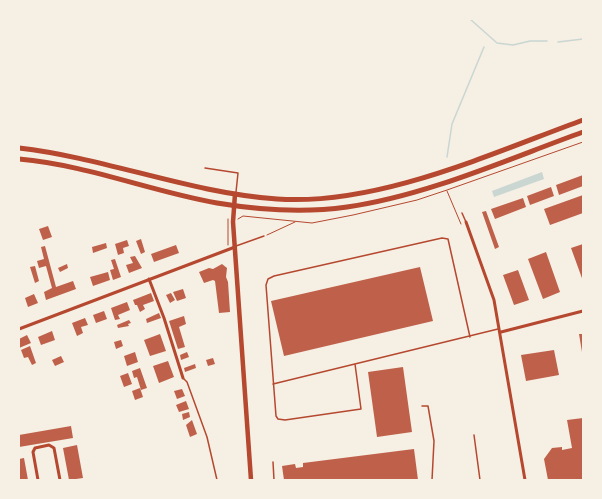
<!DOCTYPE html>
<html>
<head>
<meta charset="utf-8">
<style>
	body { margin:0 }
	#map { position:relative; width:602px; height:499px; overflow:hidden; background:#f6efe4; font-family:"Fira Sans",sans-serif }
	canvas { display:block }
	.frame { position:absolute; inset:0; border:20px solid #f6efe4; pointer-events:none }
</style>
</head>
<body>
<div id="map">
<canvas width="602" height="499"></canvas>
<div class="frame"></div>
</div>
<script>
const context = document.querySelector('canvas').getContext('2d');
context.lineJoin = 'round';
function paint(path, color) { context.fillStyle = color; context.fill(path, 'evenodd'); }
function strokePath(path, color, width, dash) { context.strokeStyle = color; context.lineWidth = width; context.lineCap = dash ? 'butt' : 'round'; context.setLineDash(dash || []); context.stroke(path); }
const water = new Path2D(`
	M542,172L544,179L494,197L492,191Z`);
const stream = new Path2D(`
	M470,19L497,43L513,45L530,41H547
	M558,42L583,39
	M447,157L452,124L484,47`);
const building = new Path2D(`
	M583,175V186L559,195L556,185Z
	M551,187L554,196L530,205L527,196Z
	M583,195V213L550,225L544,209Z
	M523,198L526,207L495,219L491,209Z
	M486,211L499,247L495,249L482,212Z
	M48,226L52,237L43,240L39,229Z
	M141,239L145,252L141,254L136,241Z
	M127,240L129,246L123,248L124,253L118,255L115,244Z
	M106,243L107,248L93,253L92,247Z
	M583,244V281L571,248Z
	M176,245L179,253L154,262L151,254Z
	M45,246L56,287L73,281L76,289L46,300L44,292L52,288L46,266L39,268L37,261L44,259L41,247Z
	M546,252L560,292L543,299L528,259Z
	M135,256L142,268L129,273L126,265L133,263L130,257Z
	M115,259L121,277L113,280L110,270L114,269L111,260Z
	M67,264L68,268L60,272L58,268Z
	M222,264L227,268L226,277L228,282L230,312L219,313L215,281L213,280L204,283L199,272L209,268L213,269Z
	M35,266L39,281L35,283L30,267Z
	M420,267L433,321L284,356L271,301Z
	M518,270L529,300L514,305L503,275Z
	M108,272L110,280L93,286L90,277Z
	M183,289L186,298L177,301L173,292Z
	M151,293L154,301L143,305L145,309L140,312L137,305H135L133,300Z
	M171,293L175,300L170,303L166,295Z
	M34,294L38,303L28,307L25,298Z
	M127,302L130,310L118,315L120,319L115,320L111,308Z
	M104,311L107,319L96,323L93,315Z
	M159,313L161,318L147,323L146,319Z
	M184,316L186,324L179,327L185,347L178,349L169,321Z
	M85,318L88,325L81,327L83,333L77,336L72,323Z
	M129,320L131,323L128,324L129,326L118,328L117,325Z
	M52,331L55,340L41,345L38,337Z
	M160,334L166,351L150,356L144,340Z
	M579,334H583V352H582Z
	M27,335L31,343L19,348V339Z
	M121,340L123,346L116,349L114,342Z
	M30,346L36,363L32,365L28,357L24,358L21,350Z
	M554,350L559,375L526,381L521,355Z
	M135,352L138,362L127,366L124,356Z
	M187,352L189,357L181,360L180,355Z
	M61,356L64,362L55,366L52,360Z
	M213,358L215,364L208,366L206,360Z
	M168,361L174,377L159,383L153,366Z
	M195,364L196,368L185,372L184,368Z
	M403,367L412,432L377,437L368,372Z
	M140,368L147,388L141,390L137,377L134,378L132,371Z
	M128,373L132,384L124,387L120,376Z
	M140,388L143,397L135,400L132,391Z
	M182,389L185,396L177,399L174,391Z
	M186,401L189,409L179,412L176,405Z
	M189,412L190,417L183,420L182,414Z
	M583,418V480H548L544,459L552,448L562,447V450L572,448L567,420Z
	M192,420L197,434L190,437L186,425Z
	M71,426L73,438L19,447V435Z
	M77,445L83,478L69,480L63,448Z
	M414,449L418,480H284L282,466L295,464L296,468L303,467V463Z
	M24,458L28,480H19V459Z`);
const path = new Path2D(`
	M447,191L461,224
	M238,219L243,216L312,223L353,215L417,200L447,190L583,142
	M267,235L295,222
	M228,245V219`);
const service = new Path2D(`
	M205,168L238,173L236,192
	M462,213L466,222
	M236,246L264,236
	M355,364L361,409L285,420L278,419L276,416L266,285L268,279L274,276L442,238L448,239L470,337
	M183,378L187,382L207,437L217,480
	M273,384L498,329
	M422,406H428L434,441L432,480
	M474,435L480,480
	M273,462L274,480`);
const minor = new Path2D(`
	M466,222L494,300L525,480
	M149,279L164,318L183,378
	M19,329L235,247
	M501,332L583,311
	M38,480L33,452L35,448L49,445L54,448L60,480`);
const secondary = new Path2D(`
	M235,194L233,222L251,480`);
const primary = new Path2D(`
	M19,148C106,158 190,193 277,199C377,206 490,154 583,120
	M19,159C87,165 150,191 217,203C259,210 304,213 347,207C426,196 508,159 583,132`);
paint(water, '#c9d6d2');
strokePath(stream, '#c9d6d2', 1.5);
paint(building, '#bf614a');
strokePath(path, '#b5482f', 1);
strokePath(service, '#b5482f', 1.5);
strokePath(minor, '#b5482f', 3);
strokePath(secondary, '#b5482f', 4.5);
strokePath(primary, '#b5482f', 5);
</script>
</body>
</html>
